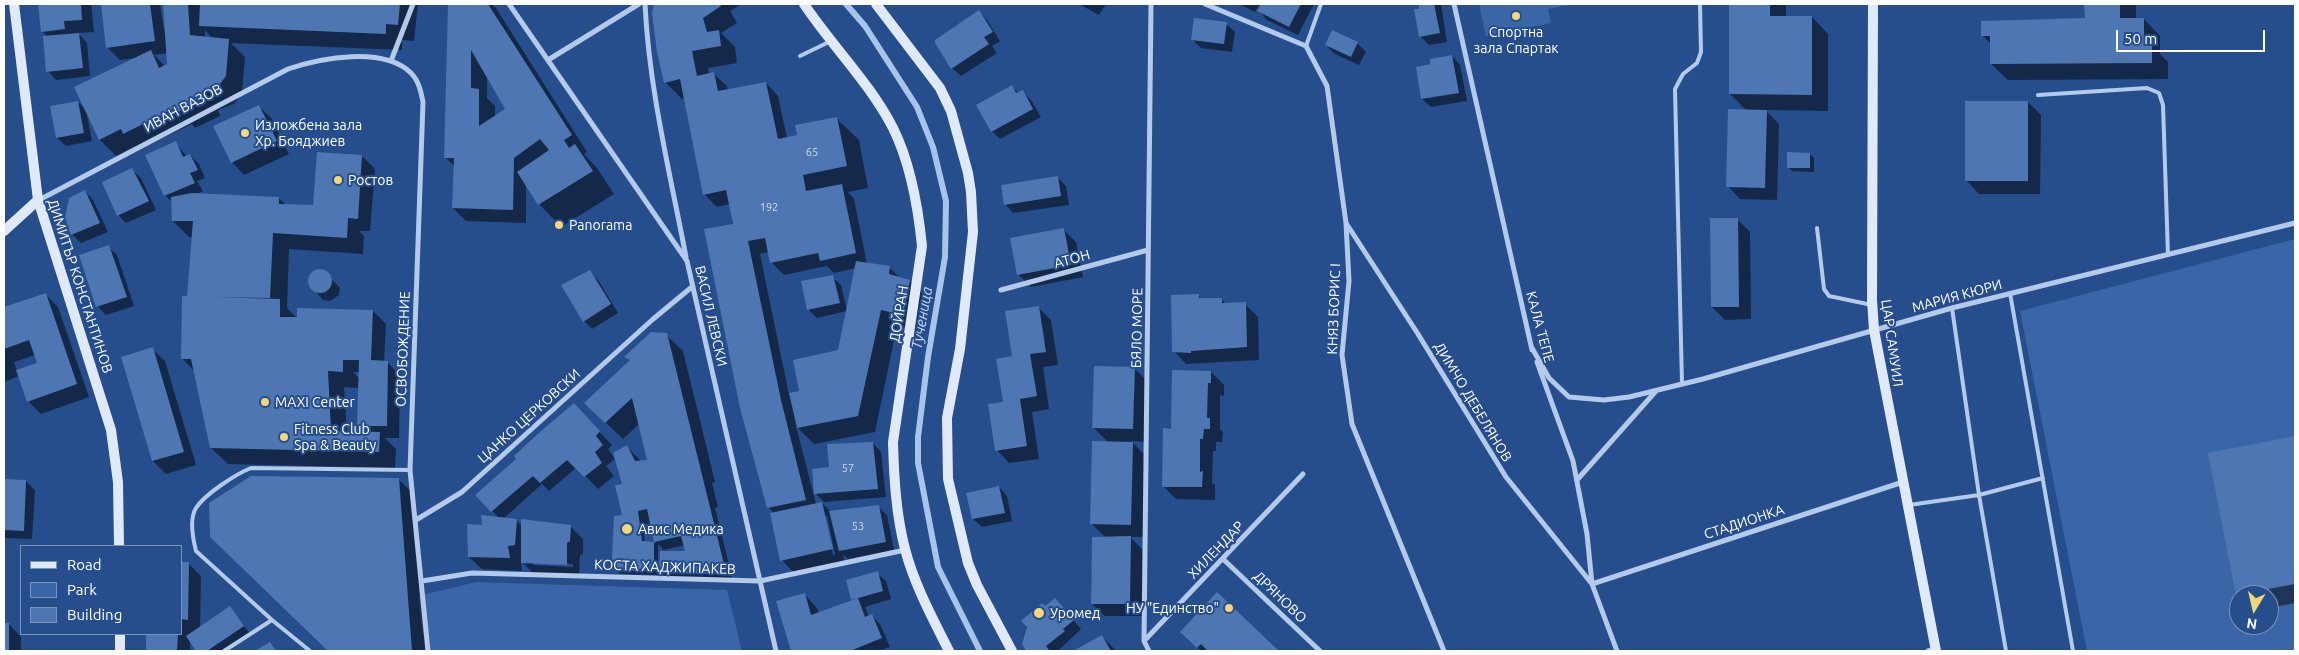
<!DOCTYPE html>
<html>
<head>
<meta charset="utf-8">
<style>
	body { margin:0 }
	#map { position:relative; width:2299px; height:655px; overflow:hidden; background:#264d8c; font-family:Ubuntu,sans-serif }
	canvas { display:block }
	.frame { position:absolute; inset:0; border:5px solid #fff; pointer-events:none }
	.legend { position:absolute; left:20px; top:545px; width:162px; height:90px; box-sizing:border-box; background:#264d8c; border:1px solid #7d94ba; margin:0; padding:6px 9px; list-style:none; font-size:15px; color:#fff }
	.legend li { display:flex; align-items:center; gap:10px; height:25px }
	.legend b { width:25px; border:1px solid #7d94ba }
	.north { position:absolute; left:2229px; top:585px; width:50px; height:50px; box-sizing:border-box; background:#264d8c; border:1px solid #7d94ba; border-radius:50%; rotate:189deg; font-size:14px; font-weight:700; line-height:20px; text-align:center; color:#fff }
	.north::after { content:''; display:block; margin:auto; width:18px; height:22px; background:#f3d779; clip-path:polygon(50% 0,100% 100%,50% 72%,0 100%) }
	.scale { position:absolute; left:2116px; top:30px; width:149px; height:22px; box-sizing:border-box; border:2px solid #fff; border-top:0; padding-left:6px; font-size:15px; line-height:18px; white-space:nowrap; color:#fff; -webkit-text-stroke:4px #264d8c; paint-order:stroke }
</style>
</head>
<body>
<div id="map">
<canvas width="2299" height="655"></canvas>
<div class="frame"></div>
<ul class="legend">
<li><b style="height:6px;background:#dfe9f8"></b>Road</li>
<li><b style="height:14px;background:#3a66a8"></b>Park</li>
<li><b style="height:14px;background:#4e76b2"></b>Building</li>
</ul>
<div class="north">N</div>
<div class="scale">50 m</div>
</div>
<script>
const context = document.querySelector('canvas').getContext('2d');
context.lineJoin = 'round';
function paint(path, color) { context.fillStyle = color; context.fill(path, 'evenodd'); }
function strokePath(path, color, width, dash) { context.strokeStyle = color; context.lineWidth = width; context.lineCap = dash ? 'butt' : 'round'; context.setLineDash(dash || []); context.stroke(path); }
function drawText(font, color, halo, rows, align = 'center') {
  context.font = font + ' Ubuntu,sans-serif'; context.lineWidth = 4; context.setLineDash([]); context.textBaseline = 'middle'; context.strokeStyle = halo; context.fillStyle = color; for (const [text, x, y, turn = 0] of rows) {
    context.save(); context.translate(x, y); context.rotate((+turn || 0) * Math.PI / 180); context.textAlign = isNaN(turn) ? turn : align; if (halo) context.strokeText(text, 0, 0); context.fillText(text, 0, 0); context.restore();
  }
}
const green = new Path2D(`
	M1479,4H1574L1548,9L1551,23L1486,36Z
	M2295,239V651H2087L2020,311ZM2239,595H2269V625H2239Z
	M476,582L727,590L742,651H425L418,596Z`);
const shadow = new Path2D(`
	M39,4H91L94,32L78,33L87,43L90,76L56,80L48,71V37L42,31Z
	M102,4H160L164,30L166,29L164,4H418L414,41L402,40V50L231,43L245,57L242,93L234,104L218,110L220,116L195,128L192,124L140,149L136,146L116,156L100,140L87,115L92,141L66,146L57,138L78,102L86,110L136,58L120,60L107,47ZM205,30L213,39L205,38ZM168,53L169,65L165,66L154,55Z
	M454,4H491L496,8L587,152L584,154L597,168L614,194L561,227L539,204L526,183V223L466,221L453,208L455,167L446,158L449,6ZM487,75L507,110L495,118V106L487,98Z
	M655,4H741L730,11L737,23L721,33L735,47L737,63L708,68L709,75L714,74L727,86L728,91L766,83L778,96L787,138L799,136L836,118L859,140L868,188L848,192L854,199L867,264L889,267L901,279L909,281L926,297L919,330L897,326L875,432L814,444L796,426L816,504L822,503L831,512L878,507L887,515L894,550L848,559L843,554L845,562L794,573L782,560L774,513L768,507L730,204L717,207L704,194L685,98L682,99L665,82L653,13ZM769,252L771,262L784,275L827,266L834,273L856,268L847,311L841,285L832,277L808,309L817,318L847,311L839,351L800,392L789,395L760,254ZM824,516H827L835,555H833Z
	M1079,4H1106L1099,15Z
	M1239,4H1260L1255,12Z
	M1263,4H1314L1298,35L1267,20L1259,11Z
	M1420,4H1441L1447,42L1429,45L1420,36Z
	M1730,4H1786V17H1812L1828,34V111L1765,110L1779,124L1777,200L1740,199L1728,186L1747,111L1730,94Z
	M2086,4H2136V19H2144L2160,36V54L2168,62V79L2008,80L1991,64V44L1983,36L2086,19Z
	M979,12L987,20L1000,41L992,46L997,53L961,76L952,68Z
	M1226,24L1235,32L1232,52L1201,48L1192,39Z
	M1357,43L1366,52L1359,65L1335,54L1326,45Z
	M1452,56L1460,65L1467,101L1431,107L1422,99L1432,65Z
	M1012,87L1018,93L1022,91L1031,100L1041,117L1000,139L992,131Z
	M2028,102L2041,115L2040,194H1979L1967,181Z
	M259,106L272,119L289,154L244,175L232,162Z
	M176,143L187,157L190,155L199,164L205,178L197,181L203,191L195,195L279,198L287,206H312L362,156L375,169L370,231H359L364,236L363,254L289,249L287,308L298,319L373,311L386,324L384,362H387L400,375L399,438H385L396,449L395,468L228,464L211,448L195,372L182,358L193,237H189L173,221L172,202L165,195ZM353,372H360V379ZM344,387L359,388L358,425L366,433L347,432Z
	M1810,154L1814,158V172L1792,171L1788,167Z
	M132,170L141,178L156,210L126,223L118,215Z
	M1058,178L1066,186L1069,205L1013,213L1005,204Z
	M85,191L93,200L108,232L81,243L72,234Z
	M1737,219L1750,232L1751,319L1725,320L1712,307Z
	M1063,229L1076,242L1083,277L1031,287L1018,274Z
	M108,247L117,255L134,306L106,315L98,307L81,256Z
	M316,270H323L340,288L339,295L330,301L323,300L308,282L310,275Z
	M589,272L598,280L618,313L592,329L584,321Z
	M45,294L58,307L89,397L41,414L28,401L19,376L4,382V308ZM35,355L39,364L17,371L14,362Z
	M1198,295L1203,300L1221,299L1226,304H1245L1258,317L1259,360L1186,364L1174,351Z
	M1038,307L1051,320L1058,365L1043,367L1049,409L1032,412L1039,459L1009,463L997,450L1005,403Z
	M666,335L683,351L715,482L712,483L718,507L715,508L732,577L728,582L669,581L660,572L686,553L685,545L664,550L658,544V575L620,574L616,570L624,516L623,485L626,446L642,462L649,461L640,423L623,439L603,420L630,361L626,357ZM651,523L656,543H645L643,525Z
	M152,349L165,361L196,465L166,474L153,461L122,358Z
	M1134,368L1147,381L1146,442L1131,441L1146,456L1144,537H1130L1143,550L1142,616H1105L1092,604L1091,571H1094L1106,538L1092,524L1109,443L1094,428Z
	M1211,372L1224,385V396L1220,395V429L1223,432L1222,442H1216V451H1213L1212,483L1215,485V500L1176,499L1163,486L1172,430Z
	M586,418L612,445L608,449L615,459L606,466L614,476L598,489L577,467L549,491L542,484L503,519L516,520L522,526H570L583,539V554L580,555L579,577L535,575L521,561L522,571L482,569L469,557L484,526L499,518L477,495ZM533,562L573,564V567L533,565Z
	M2295,437V603L2269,608V595H2239V597L2237,595L2209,454Z
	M873,443L881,452L886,497L824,502L815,493L831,468Z
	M398,479L415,495L427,651H329Z
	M26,481L35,490L32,539L4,538V492Z
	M999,487L1007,496L1012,521L982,527L973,519Z
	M181,563H188L201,576L200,628L230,608L251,635L228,651H198L190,640V651H147L148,634H181Z
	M877,573L886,581L891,599L865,607L869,617L872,616L880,624L890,647L879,651H793L778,601L805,595L817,608L819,614L853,602L847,581Z
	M1217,594L1277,651H1201L1194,644Z
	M1055,599L1081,629L1058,651H1028L1023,644L1045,608Z
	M4,624H9L21,637V651H4Z
	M1102,636L1116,651H1075Z`);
const stream = new Path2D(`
	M846,4L865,26L917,107L933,147L946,201L945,257L928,357L918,437V463L938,567L980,651`);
const building = new Path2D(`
	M38,4H81L82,20L64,21L65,29L41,32Z
	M101,4H150L155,41L106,48Z
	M163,4H188L190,35L229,39L226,76L217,88L202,94L204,99L178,112L175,108L123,134L121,129L99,140L74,87L151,50L159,68L167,64Z
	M200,4H400L398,25L386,24V34L199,26Z
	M452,4H488L572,135L564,140L569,148L575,144L593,171L538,205L517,172L549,150L540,139L514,158L513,210L452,208L454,158H444L448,5ZM471,50L505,109L479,126V89L471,88Z
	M654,4H720L721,6L703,18L707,32L719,30L721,46L692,51L697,76L714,72L718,91L766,82L778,139L797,135L795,125L837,117L847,166L803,175L806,191L842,184L856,253L820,261L818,253L770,263L765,238L748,241L781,400L806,500L767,508L740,408L704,229L733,224L726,190L703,195L680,79L664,83L657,52L652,13Z
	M1261,4H1301L1289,27L1257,11Z
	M1419,4H1434L1440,33L1419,37L1414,9H1419Z
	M1729,4H1770V16H1812V95L1729,94Z
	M2084,4H2120V18H2144V44H2152V63L1990,64V36H1981V21L2085,18Z
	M979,10L993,32L984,37L989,44L951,69L935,43V40Z
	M1194,18L1227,22L1224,44L1191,40Z
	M1332,30L1358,42L1351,57L1325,45Z
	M79,33L83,68L46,72L43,36Z
	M1452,55L1459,93L1421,99L1416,67L1430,64V59Z
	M1012,85L1016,93L1023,90L1033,109L991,132L976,105Z
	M78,101L84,133L56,138L50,106Z
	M1965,101H2028V181H1965Z
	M259,105L277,141L231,163L213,126Z
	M1728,109L1767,110L1765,188L1726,187Z
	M176,141L183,157L190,154L198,170L190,173L195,183L164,196L145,155Z
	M317,152L362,155L358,219L348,218L347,238L273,233L270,298L214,297L280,299V317H297V308L373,310L371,360L388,361L387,426H357L359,360H343V372L328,371L331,431L380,432L379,452L210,448L191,359H181L182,296H187L193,221H172L171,197L192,193L279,197V204L313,205Z
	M1787,152L1810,153V168H1787Z
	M132,168L149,201L117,216L102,182Z
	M1058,176L1061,196L1004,205L1001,185Z
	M85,190L100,223L71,235L65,218L69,198Z
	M1710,218H1738L1739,307H1711Z
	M1064,228L1071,265L1017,275L1010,238Z
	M109,245L127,297L96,307L79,255Z
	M856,261L890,266L889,274L910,280L903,315L881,310L858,416L797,428L789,393L799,391L793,360L838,350Z
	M308 281a12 12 0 1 1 24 0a12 12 0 1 1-24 0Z
	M590,270L611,304L583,322L561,285Z
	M833,275L840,303L807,310L801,281Z
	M46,293L77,384L27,402L16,370L37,363L29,340L4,349V307Z
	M1199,294V298H1222V303L1246,302L1247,347L1191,351V353L1172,352L1171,295Z
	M1039,306L1046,352L1030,354L1037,396L1020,399L1027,446L995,451L988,404L1003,402L996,359L1012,356L1005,311Z
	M651,332L667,333L725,568L719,574L659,573L660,551H685L681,536L654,542V571H615L612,557L614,516L622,515L615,485L622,484L613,453L627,445L635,461L647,460L632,398L605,423L584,403L630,360L624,357ZM647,509L654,542L642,541L638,511Z
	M153,347L184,452L152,461L121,357Z
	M1094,366L1135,367L1133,429L1092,428Z
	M1172,370L1211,371V383H1208L1207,418H1210V429H1204L1203,439H1200V472L1203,471L1202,487H1162L1163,428L1171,429Z
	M574,403L600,431L596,436L603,445L595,452L602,463L584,477L567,460L540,483L533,476L491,512L475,495L516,459L514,456L541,431Z
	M2295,436V584L2236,595L2208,453Z
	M1092,441L1133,442L1131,525L1090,524Z
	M873,442L878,489L814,494L812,469L829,467L827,444Z
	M251,476L399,478L412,651H328L210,537L209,503Z
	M5,479L26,480L24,531L4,530Z
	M999,486L1005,513L972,519L966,493Z
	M822,502L833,549L780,561L770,513Z
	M879,505L886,542L839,551L829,511Z
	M481,515L517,519L515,545L508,546L510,558L468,557L467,524L482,525Z
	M521,519L571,525L570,541L567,543V565L521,563Z
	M1131,536L1130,604H1091L1092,537Z
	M181,562H189L188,620L181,619Z
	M878,571L883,591L851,600L846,580Z
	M1217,592L1279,651H1208L1201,644L1197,648L1180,632Z
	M805,593L811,615L858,598L865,617L872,614L882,638L850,651H791L776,601Z
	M1055,598L1074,620L1063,629L1065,631L1046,646L1049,650L1026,651L1022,644L1027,627L1021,621L1042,603L1045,606Z
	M230,606L244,626L207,651H196L186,636Z
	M4,623H9V651H4Z
	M146,634H178L177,651H146Z
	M1102,635L1111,651H1073Z
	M270,642L276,651H255Z`);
const lane = new Path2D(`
	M1306,46L1321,4
	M800,56L831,41
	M2038,95L2147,88L2159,93L2163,105L2168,255
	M1817,228L1824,289L1829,296L1872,305
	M2010,293L2073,651
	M1952,308L1979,495L2006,651
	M1682,384L1675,89L1683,74L1697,63L1701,52L1700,4
	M1909,505L1979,495L2043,478
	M224,651L272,620
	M310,651L272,620L196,551C193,539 189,519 196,508C205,494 236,474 251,468L410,470`);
const street = new Path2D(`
	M509,4L687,261L776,651
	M645,4C649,89 670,173 686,257
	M1205,4L1306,46L1327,86L1346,223L1349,281L1342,355L1352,424L1444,651
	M1454,4L1532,350
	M548,60L639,4
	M391,61L413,4
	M39,200L288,69C321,58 383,46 411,73C419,81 421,92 423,102L410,470L428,651
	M1346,223L1418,334L1506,477L1592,584L1903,482
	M1001,290L1148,250
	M1532,348L1549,378L1569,397L1604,400L1629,397L1703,379L1952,308L2295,223
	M1537,362L1573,461L1587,534L1592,584L1617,651
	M1577,480L1656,391
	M416,520L462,492L652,320L693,286
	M1223,559L1320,651
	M422,581L472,573L760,581L905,550
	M1144,641L1303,474
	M1149,651L1144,641L1151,4
	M1928,651L1935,649`);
const secondary = new Path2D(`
	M14,4L38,200L111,430L118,482L119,546
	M804,4C832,46 870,83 893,128C911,164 918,206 922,246L893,442C894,478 896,514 905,549C914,584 933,619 949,651
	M876,4L940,88L951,111L968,173L971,192L973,232L960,349L947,418L948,479L968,563L977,585L1012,651
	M1873,4L1872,300L1874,330L1936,651
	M4,231L38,200
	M120,634V651`);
const markers = [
	[1516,16,5,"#f3d779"],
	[245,133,5,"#f3d779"],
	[338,180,5,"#f3d779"],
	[559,225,5,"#f3d779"],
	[265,402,5,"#f3d779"],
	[284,437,5,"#f3d779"],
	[627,529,6,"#f3d779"],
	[1229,608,5,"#f3d779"],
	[1039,613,6,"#f3d779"]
];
const numberNames = [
	["65",812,152],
	["192",769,207],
	["57",848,468],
	["53",858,526]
];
const poiNames = [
	["Спортна",1516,32,"center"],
	["зала Спартак",1516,48,"center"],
	["Изложбена зала",255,125],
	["Хр. Бояджиев",255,141],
	["Ростов",348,180],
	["Panorama",569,225],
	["MAXI Center",275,402],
	["Fitness Club",294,429],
	["Spa & Beauty",294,445],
	["Авис Медика",638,529],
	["НУ \"Единство\"",1219,608,"right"],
	["Уромед",1050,613]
];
const streetNames = [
	["ИВАН ВАЗОВ",183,108,-28],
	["АТОН",1072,259,-15],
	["ДИМИТЪР КОНСТАНТИНОВ",80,286,72],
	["МАРИЯ КЮРИ",1957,296,-15],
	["КНЯЗ БОРИС I",1334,309,-88],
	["ДОЙРАН",899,314,-81],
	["ВАСИЛ ЛЕВСКИ",711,316,77],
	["КАЛА ТЕПЕ",1540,327,75],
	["БЯЛО МОРЕ",1137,328,-89],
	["ЦАР САМУИЛ",1892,343,82],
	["ОСВОБОЖДЕНИЕ",403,349,-88],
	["ДИМЧО ДЕБЕЛЯНОВ",1473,402,59],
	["ЦАНКО ЦЕРКОВСКИ",529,416,-42],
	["СТАДИОНКА",1744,522,-18],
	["ХИЛЕНДАР",1216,550,-46],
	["КОСТА ХАДЖИПАКЕВ",665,567,2],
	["ДРЯНОВО",1280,597,44]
];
const waterNames = [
	["Тученица",922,318,-80]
];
paint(green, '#3a66a8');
paint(shadow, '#0007');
strokePath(stream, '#a9c4eb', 6);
paint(building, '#4e76b2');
strokePath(lane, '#b4caea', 4);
strokePath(street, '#b4caea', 5);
strokePath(secondary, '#dfe9f8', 10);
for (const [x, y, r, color] of markers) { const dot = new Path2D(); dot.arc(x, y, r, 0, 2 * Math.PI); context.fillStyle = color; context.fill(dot); strokePath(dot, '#264d8c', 2); }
drawText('11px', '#d3ddec', null, numberNames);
drawText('14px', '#fff', '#264d8c', poiNames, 'left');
drawText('14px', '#fff', '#264d8c', streetNames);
drawText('italic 15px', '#c0d4f1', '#264d8c', waterNames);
</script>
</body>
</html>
